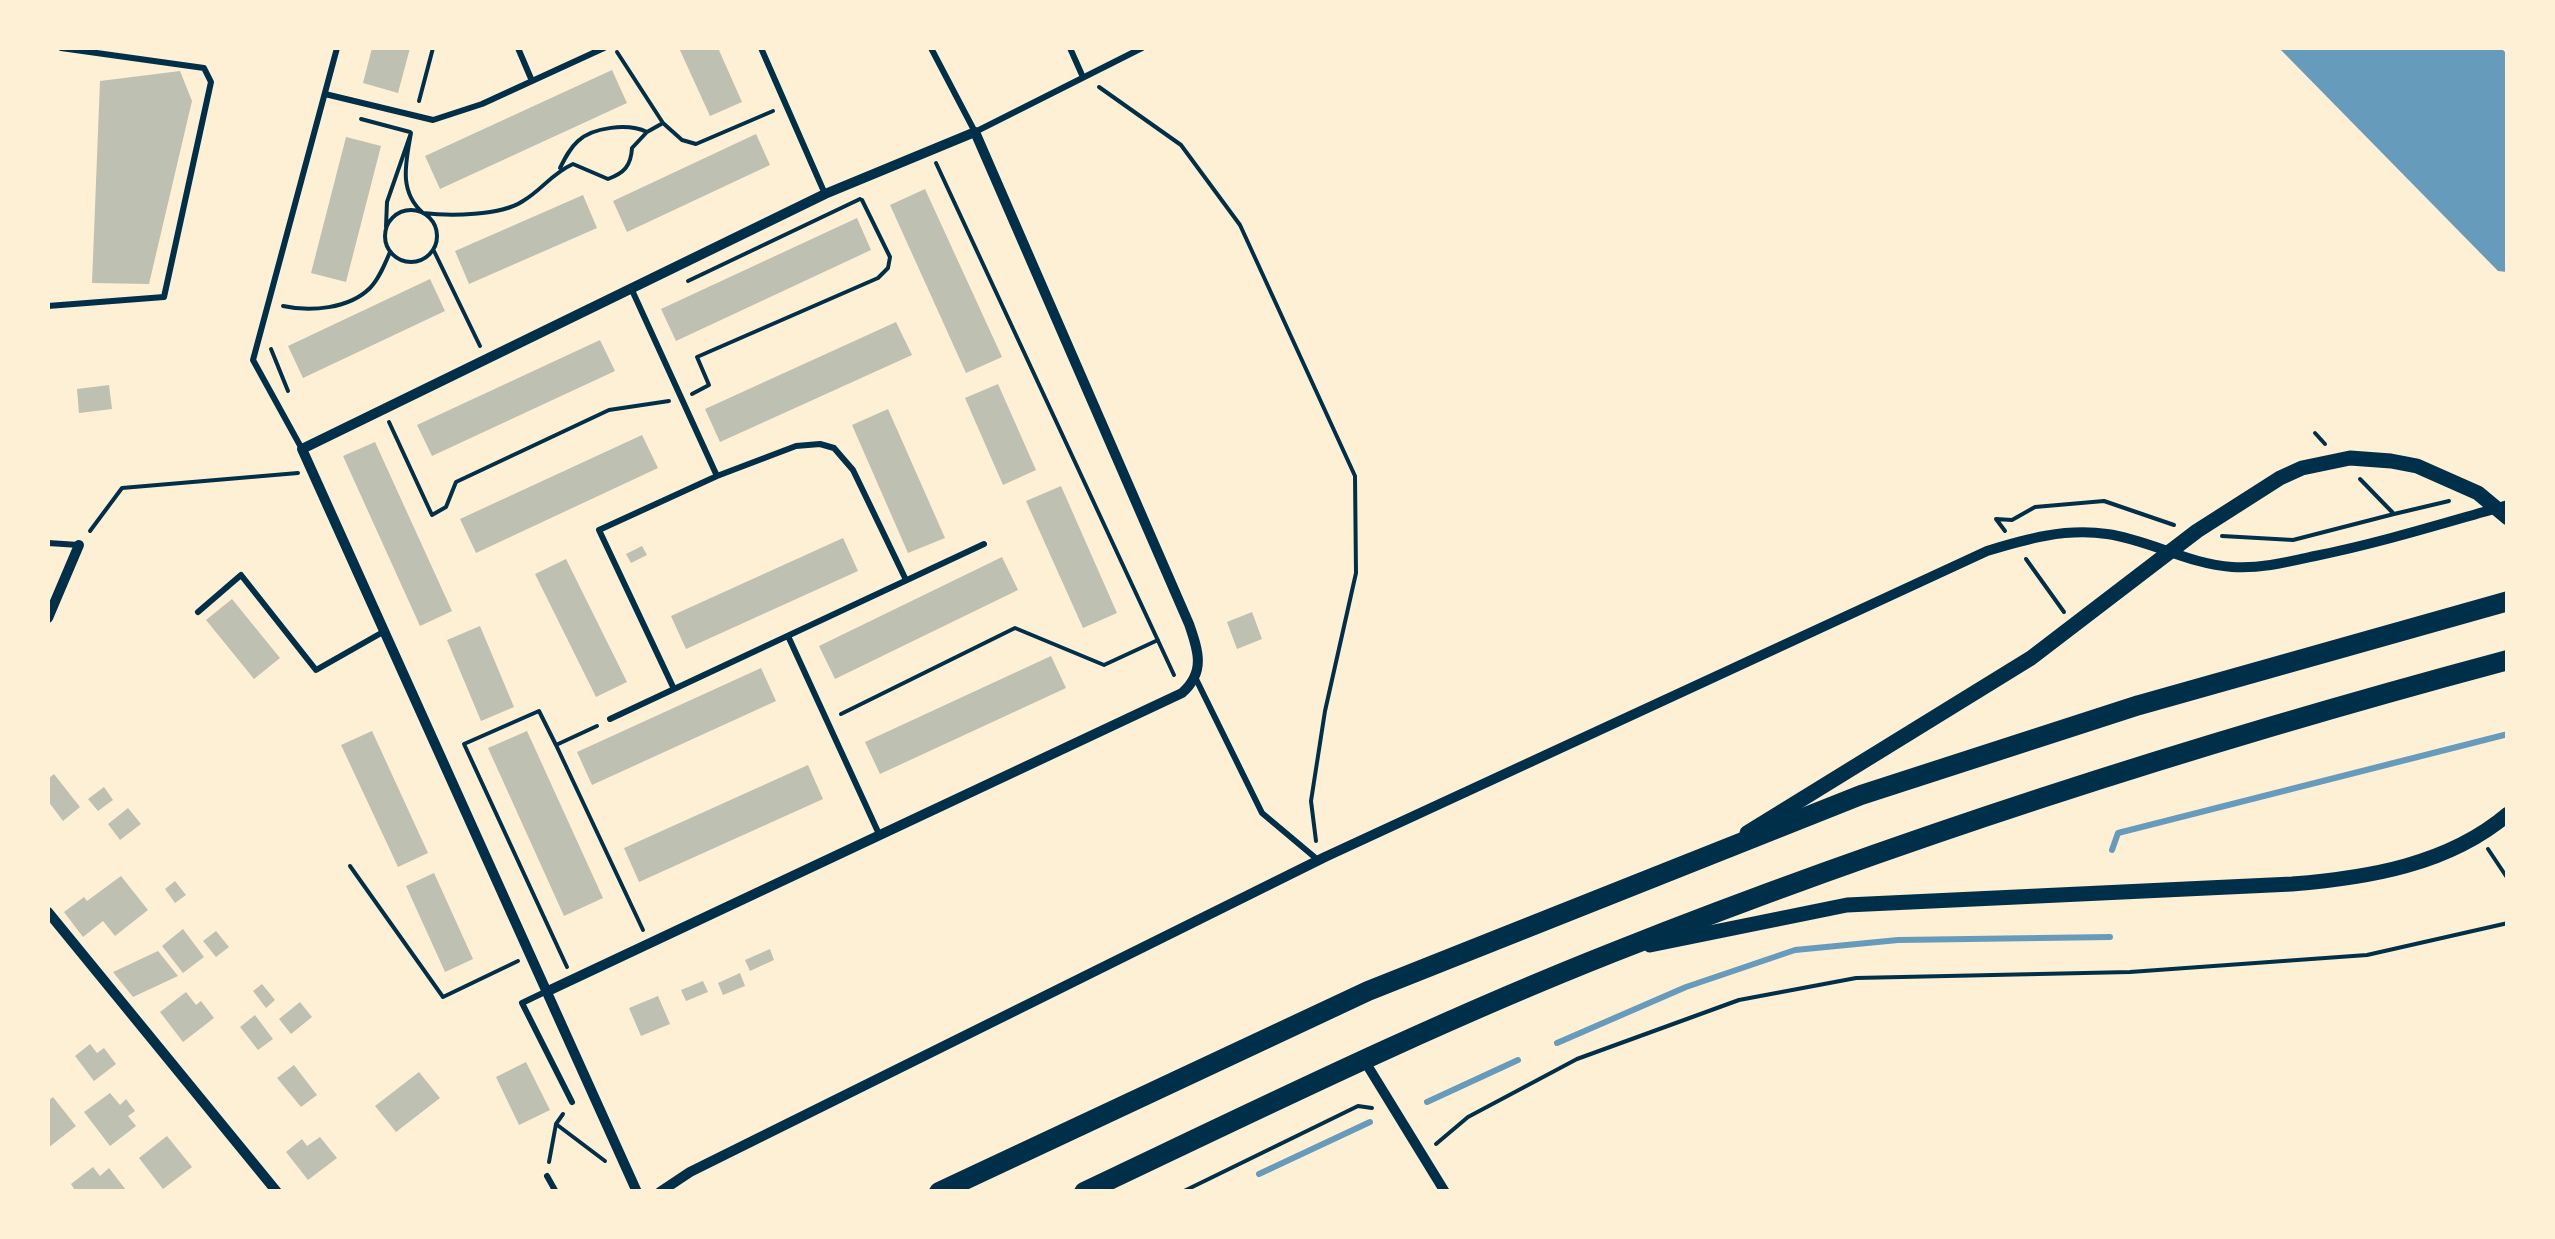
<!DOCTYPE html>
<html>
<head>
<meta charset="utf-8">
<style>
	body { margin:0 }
	#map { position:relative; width:2555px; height:1239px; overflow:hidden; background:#fdf0d5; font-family:"Noto Sans",sans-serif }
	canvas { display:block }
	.frame { position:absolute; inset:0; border:50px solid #fdf0d5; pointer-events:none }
</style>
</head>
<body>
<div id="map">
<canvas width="2555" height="1239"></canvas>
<div class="frame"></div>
</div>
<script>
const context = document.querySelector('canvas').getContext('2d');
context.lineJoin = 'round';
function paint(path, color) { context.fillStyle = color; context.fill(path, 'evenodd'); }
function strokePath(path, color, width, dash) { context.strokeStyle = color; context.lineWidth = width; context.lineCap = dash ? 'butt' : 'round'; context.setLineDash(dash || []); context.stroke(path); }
const water = new Path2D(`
	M2279,48H2501L2507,54V272L2498,271Z`);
const stream = new Path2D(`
	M2112,850L2118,833L2508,734
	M1557,1043L1686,987L1795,950L1898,940L2110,937
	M1427,1102L1518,1060
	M1259,1174L1370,1122`);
const building = new Path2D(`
	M372,48H410L398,93L363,83Z
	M679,48H718L742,102L710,116Z
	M612,70L627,103L440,189L425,156Z
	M180,71L192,101L149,284L92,283L100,81Z
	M756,134L770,165L627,232L613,201Z
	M346,137L381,146L346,282L311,273Z
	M925,189L1002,357L966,373L890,205Z
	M583,195L597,228L469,284L455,251Z
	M857,218L871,250L676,341L661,309Z
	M430,279L445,311L303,378L288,346Z
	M896,322L912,355L720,442L705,409Z
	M600,340L615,371L432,456L417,425Z
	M998,384L1036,470L1003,485L965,398Z
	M109,385L112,409L79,413L77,389Z
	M888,409L945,538L908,553L852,425Z
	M642,435L658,468L476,553L460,519Z
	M375,442L452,611L420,626L343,456Z
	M1061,486L1117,613L1083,628L1026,501Z
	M843,538L858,571L686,649L671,616Z
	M642,546L647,555L631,563L626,554Z
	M1002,557L1018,590L835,679L819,646Z
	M566,559L627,682L596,697L535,574Z
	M232,599L280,658L254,679L206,620Z
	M1252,612L1262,639L1237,649L1227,622Z
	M480,626L514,707L481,721L447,640Z
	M1051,656L1066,688L880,774L865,742Z
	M761,668L776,701L592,785L577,752Z
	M372,731L428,853L398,867L341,745Z
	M527,731L603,898L564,916L488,748Z
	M808,765L823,799L639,882L624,848Z
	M54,774L80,807L63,821L48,801V779Z
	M104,787L113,800L98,811L88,799Z
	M128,808L141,824L120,840L108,824Z
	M434,873L473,959L445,972L406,886Z
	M121,876L148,910L115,936L103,921L83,937L64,912L84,897L87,901Z
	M175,881L186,895L175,903L165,889Z
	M183,929L204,957L183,973L162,946Z
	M216,931L229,947L216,957L203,941Z
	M770,949L774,960L750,971L745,960Z
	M158,951L178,976L133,997L113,972Z
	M740,973L745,986L723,995L718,983Z
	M703,981L708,992L686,1001L681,990Z
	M262,984L275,1000L266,1008L253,991Z
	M186,992L196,1005L201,1001L214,1018L183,1042L160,1012Z
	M658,996L670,1024L641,1036L629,1008Z
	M300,1002L312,1017L291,1034L279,1019Z
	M255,1015L273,1039L258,1050L240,1027Z
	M90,1044L97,1053L104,1048L116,1064L94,1081L75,1056Z
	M526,1062L550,1110L519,1125L496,1077Z
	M294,1065L317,1095L301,1107L277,1078Z
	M419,1072L440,1098L396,1132L375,1106Z
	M110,1093L120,1105L126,1099L135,1111L128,1116L136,1126L110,1146L84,1112Z
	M53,1097L76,1126L48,1148V1101Z
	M167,1136L192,1167L163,1189L139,1158Z
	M320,1137L337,1158L308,1180L286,1152L302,1139L307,1146Z
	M93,1167L100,1176L109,1168L126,1190L76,1192L71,1184Z`);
const path = new Path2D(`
	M617,52L663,123
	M1099,87L1181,145L1240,225L1355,476L1356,573L1325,711L1311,801L1316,841
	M419,101L433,48
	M361,119L410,132
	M936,163L1174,675
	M560,168C565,158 570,148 578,141C593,127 628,123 647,132
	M385 236a26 26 0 1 1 52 0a26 26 0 1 1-52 0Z
	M386,227L387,202L411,133C406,162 398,191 423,213C449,216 501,216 523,201C543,189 551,174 573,164L608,179C624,173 631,166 632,148L647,132L663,123L682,140L696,144L773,111
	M434,251L480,346
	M688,281L860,199
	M283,306C310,312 349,309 370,288C379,279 385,264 390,252
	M271,349L288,391
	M692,394L709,385L697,357L878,278L888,268L890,257L862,200
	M389,422L432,515L446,507L456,482L609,410L669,401
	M2315,433L2325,444
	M2360,479L2394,514L2449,501
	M1996,519L2005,531
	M1996,519L2012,520L2035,507L2104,501L2174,525
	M90,531L122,488L298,473
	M2222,536L2293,540L2394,514
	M2026,559L2064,612
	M841,714L1015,628L1104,665L1158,640
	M597,726L556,745L643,930
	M556,745L539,711L464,744L567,967
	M2488,849L2508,879
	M350,866L443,997L518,961
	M556,1124L605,1161
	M1436,1144L1468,1117L1577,1059L1739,1000L1856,978L2130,972L2367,955L2508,923
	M549,1162L556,1124L563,1114
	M1182,1192L1358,1106L1372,1108`);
const service = new Path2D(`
	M518,48L532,81
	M761,48L825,194
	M931,48L975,132L1142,48
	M1070,48L1082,75
	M325,94L433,120L482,104L604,48
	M631,288L717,476
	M48,306L164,297L211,82L204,68L61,48
	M302,449L253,360L337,48
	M48,543L79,545
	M198,612L241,575L316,670L383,632
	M788,636L879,834
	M1196,679L1262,813L1318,860
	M674,689L599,530L717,476L796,446L820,444L834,448L853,470L906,580
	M610,719L984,544
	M547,991L522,1003L572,1102
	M547,1176L556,1192`);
const minor = new Path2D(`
	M48,618L79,545
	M48,912L277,1192
	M548,991L1182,693C1206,672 1198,650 1189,624L975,132L825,194L302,449L637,1192
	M1364,1060L1445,1192
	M660,1192L690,1172L1325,857L1987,551C2026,539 2065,528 2107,534C2150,540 2188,564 2232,567C2260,569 2288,562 2315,556C2380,543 2444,523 2508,505`);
const tertiary = new Path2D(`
	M1747,833L2031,658L2197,531L2280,478L2302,468L2350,458L2391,461L2417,466L2478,493L2508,518
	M1650,945L1847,905L2292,884C2367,878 2448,865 2508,814`);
const trunk = new Path2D(`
	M939,1192L1368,991L1861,795L2139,705L2508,601
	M1084,1192C1259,1109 1434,1023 1614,952C1904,837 2205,741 2508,660`);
paint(water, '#669bbc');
strokePath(stream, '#669bbc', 6);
paint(building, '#bec0b2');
strokePath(path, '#003049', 4);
strokePath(service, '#003049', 6);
strokePath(minor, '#003049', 10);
strokePath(tertiary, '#003049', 15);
strokePath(trunk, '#003049', 20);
</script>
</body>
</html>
